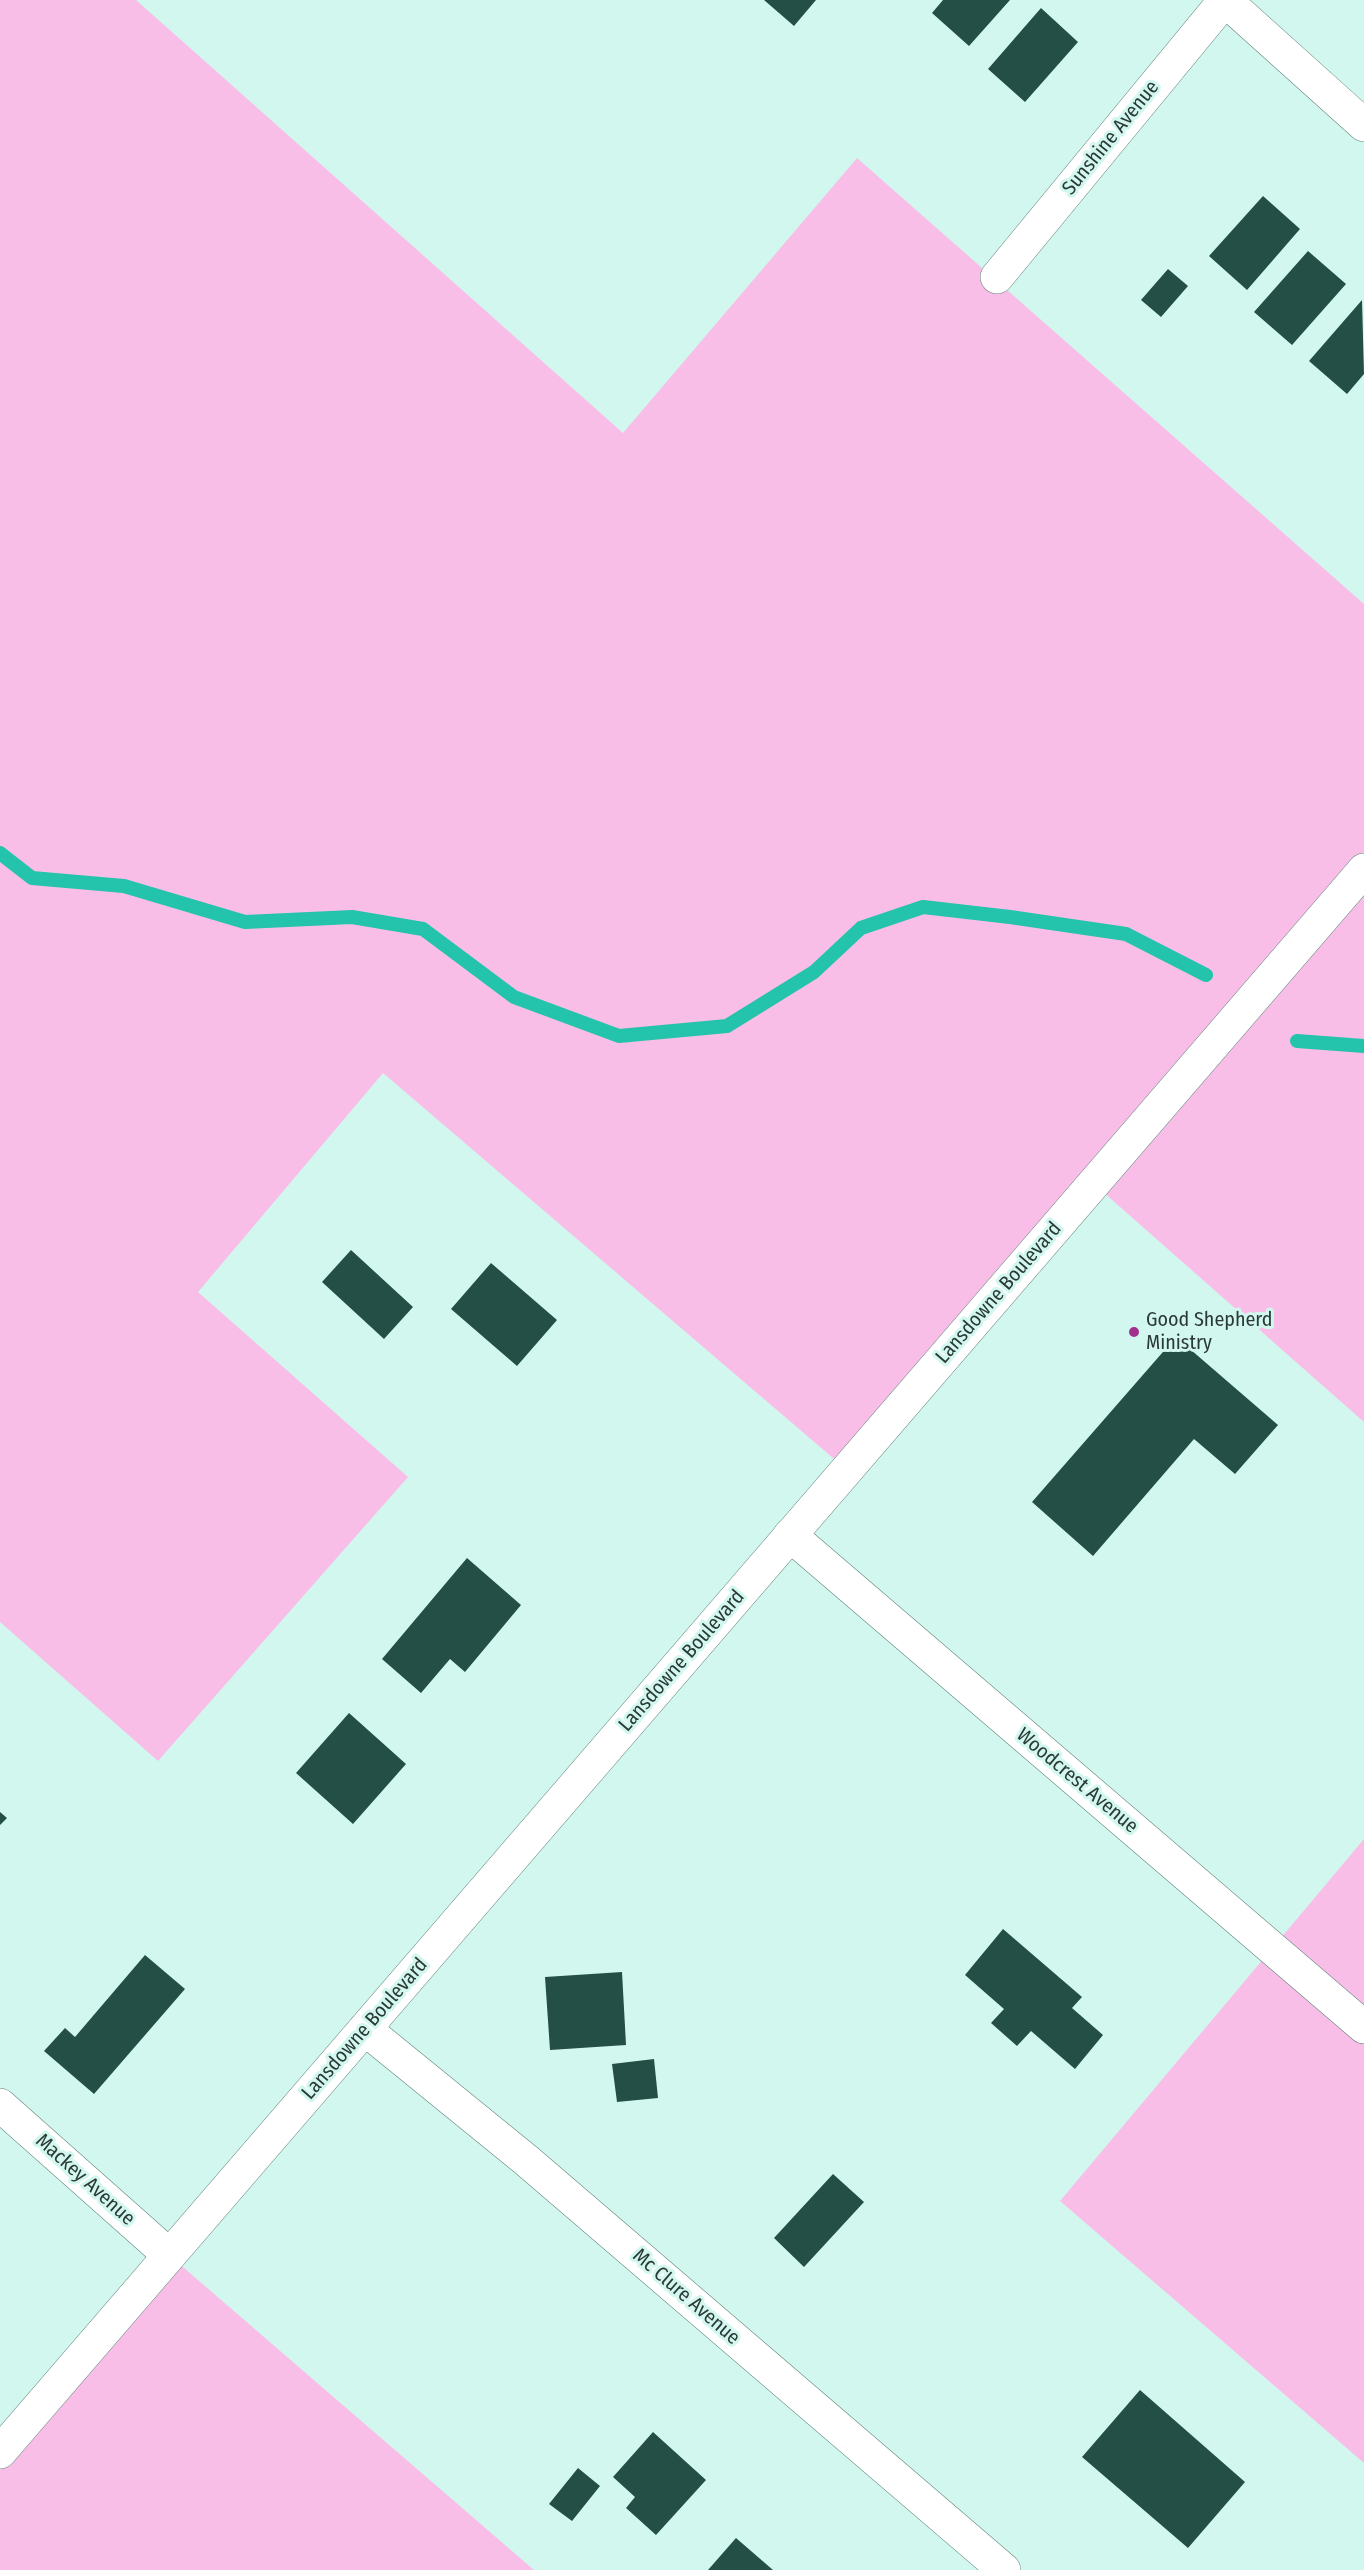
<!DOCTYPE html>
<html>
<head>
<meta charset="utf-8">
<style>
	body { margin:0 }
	canvas { display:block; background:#d2f7ee }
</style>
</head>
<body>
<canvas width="1364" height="2570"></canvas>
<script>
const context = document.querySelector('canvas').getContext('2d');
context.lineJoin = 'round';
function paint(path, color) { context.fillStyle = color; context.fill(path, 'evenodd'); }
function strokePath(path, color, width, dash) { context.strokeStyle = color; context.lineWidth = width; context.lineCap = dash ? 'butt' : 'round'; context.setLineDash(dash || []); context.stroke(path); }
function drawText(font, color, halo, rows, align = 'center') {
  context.font = font + ' "Fira Sans Condensed",sans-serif'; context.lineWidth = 6; context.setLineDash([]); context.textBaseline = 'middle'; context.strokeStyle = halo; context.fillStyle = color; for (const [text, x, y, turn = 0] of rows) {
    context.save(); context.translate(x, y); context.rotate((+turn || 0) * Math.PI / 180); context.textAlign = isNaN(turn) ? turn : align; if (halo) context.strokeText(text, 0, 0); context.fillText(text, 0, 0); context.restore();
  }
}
const green = new Path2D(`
	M0,0H136L623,433L857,158L1364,604V1422L1094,1184L847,1470L383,1073L198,1292L408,1477L158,1761L0,1622Z
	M1364,1839V2463L1060,2201Z
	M169,2255L534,2570H0V2452Z`);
const stream = new Path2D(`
	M0,853L32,878L124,886L245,922L352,917L423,929L514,997L619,1036L727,1026L814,972L861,928L923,907L1010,917L1126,934L1206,975
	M1297,1041L1364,1046`);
const building = new Path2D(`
	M764,0H816L794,26Z
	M943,0H1010L969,46L932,13Z
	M1041,8L1078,42L1025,102L988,69Z
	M1263,196L1300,229L1247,290L1209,256Z
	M1308,251L1346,284L1292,345L1254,312Z
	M1168,269L1188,286L1161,317L1141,300Z
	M1362,300L1364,374L1347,394L1309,361Z
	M351,1250L413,1307L384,1339L322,1282Z
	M491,1263L557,1320L517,1366L451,1309Z
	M1176,1337L1278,1425L1235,1474L1194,1439L1093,1556L1032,1502Z
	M467,1558L521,1605L465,1672L450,1659L421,1693L382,1659Z
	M349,1713L406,1764L353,1824L296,1773Z
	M0,1812L7,1818L0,1825Z
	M1003,1929L1082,1997L1072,2008L1103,2035L1075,2069L1031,2031L1017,2046L991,2023L1004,2009L965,1975Z
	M145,1955L185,1989L94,2094L44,2051L65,2028L75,2037Z
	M622,1972L626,2045L550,2050L545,1977Z
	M654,2059L658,2098L617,2102L612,2064Z
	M833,2174L864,2202L804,2267L774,2238Z
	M1140,2390L1245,2482L1188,2548L1082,2457Z
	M653,2432L706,2480L656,2535L626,2508L635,2497L613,2477Z
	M578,2468L600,2486L572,2521L549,2504Z
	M736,2538L773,2570H708Z`);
const minor = new Path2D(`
	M997,277L1225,0
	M790,1535L1364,2027
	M365,2029L526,2160L1004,2570
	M0,2105L169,2255`);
const tertiary = new Path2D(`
	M1225,0L1364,125
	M0,2452L1364,870`);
const markers = [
	[1134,1332,6,"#a2308c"]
];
const streetNames = [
	["Sunshine Avenue",1111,138,-51],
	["Lansdowne Boulevard",999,1293,-49],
	["Lansdowne Boulevard",682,1661,-49],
	["Woodcrest Avenue",1077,1781,40],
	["Lansdowne Boulevard",365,2029,-49],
	["Mackey Avenue",85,2180,42],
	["Mc Clure Avenue",686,2297,41]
];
const poiNames = [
	["Good Shepherd",1146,1320],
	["Ministry",1146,1343]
];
paint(green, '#f9bee8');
strokePath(stream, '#24c3ab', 14);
paint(building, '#234f46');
strokePath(minor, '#62847c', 34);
strokePath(tertiary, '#62847c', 34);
strokePath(minor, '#fff', 33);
strokePath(tertiary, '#fff', 33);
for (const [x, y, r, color] of markers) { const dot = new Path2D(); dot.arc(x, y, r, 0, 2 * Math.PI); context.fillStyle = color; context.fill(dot); strokePath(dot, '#d2f7ee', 2); }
drawText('20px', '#2b3936', '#d2f7ee', streetNames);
drawText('20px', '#2b3936', '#d2f7ee', poiNames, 'left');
</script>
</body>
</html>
